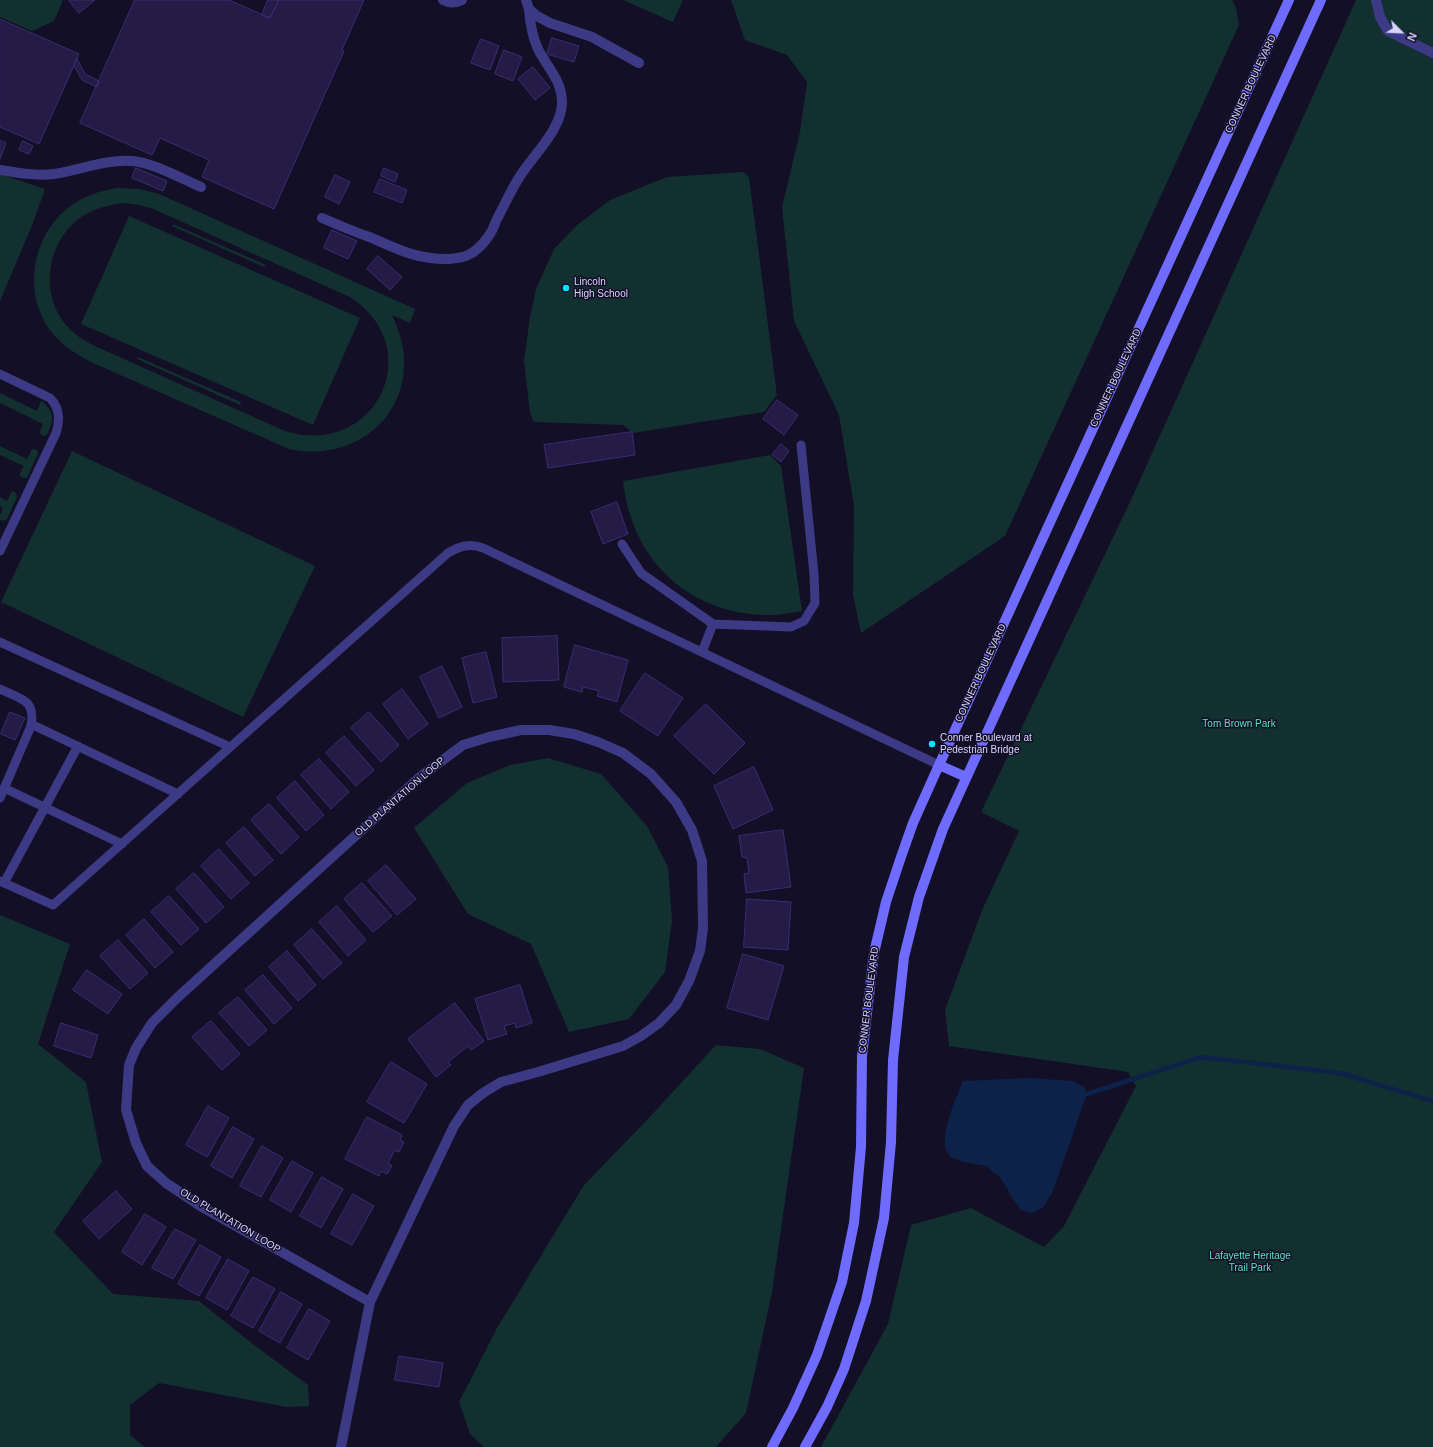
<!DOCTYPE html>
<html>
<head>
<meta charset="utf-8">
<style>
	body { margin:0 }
	#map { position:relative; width:1433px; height:1447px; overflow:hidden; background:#130f26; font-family:Helvetica,sans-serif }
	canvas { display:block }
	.north { position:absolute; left:1381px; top:12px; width:40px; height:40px; -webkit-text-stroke:3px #130f26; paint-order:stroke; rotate:114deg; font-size:11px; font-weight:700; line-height:16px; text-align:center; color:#d9d4ff }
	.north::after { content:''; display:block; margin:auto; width:14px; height:18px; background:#d9d4ff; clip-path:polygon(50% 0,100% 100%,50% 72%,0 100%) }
</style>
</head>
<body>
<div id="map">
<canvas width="1433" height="1447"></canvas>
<div class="north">N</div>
</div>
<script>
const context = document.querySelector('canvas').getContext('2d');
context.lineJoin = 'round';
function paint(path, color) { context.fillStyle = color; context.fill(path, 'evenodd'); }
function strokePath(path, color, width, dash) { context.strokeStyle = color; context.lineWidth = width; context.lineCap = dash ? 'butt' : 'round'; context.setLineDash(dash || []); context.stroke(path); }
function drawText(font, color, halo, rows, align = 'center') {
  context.font = font + ' Helvetica,sans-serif'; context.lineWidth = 3; context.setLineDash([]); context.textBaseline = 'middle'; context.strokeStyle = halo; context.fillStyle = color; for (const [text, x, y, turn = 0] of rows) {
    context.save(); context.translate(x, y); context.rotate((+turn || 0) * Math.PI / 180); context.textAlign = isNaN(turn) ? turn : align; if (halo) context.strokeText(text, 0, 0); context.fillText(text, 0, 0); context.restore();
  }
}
const green = new Path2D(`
	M0,0H63L54,21L32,31L0,17Z
	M623,0H683L673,22Z
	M731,0H1232L1236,8L1239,25L1005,536L861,633L853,595L854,506L839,415L794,321L782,207L800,132L807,82L787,55L745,40Z
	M1356,0H1433V1447H821L888,1324L911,1225L971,1208L1044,1247L1064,1226L1136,1086L1128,1072L949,1046L945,1010L983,908L1019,831L981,812L1130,502Z
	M743,172L749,177L777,395L764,412L633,433L623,425L534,422L530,413L524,361L530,317L536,289L554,249L576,226L610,200L667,177Z
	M0,174L45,189L33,223L0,301Z
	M117,188L140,189L159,194L415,309L410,323L392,315C399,331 405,347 404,365C403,426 345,462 289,449L93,363C79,356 66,348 56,337C21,300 30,237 69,207C83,196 99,191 117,188ZM123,203L138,205L151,208L350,297C429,348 376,459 285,431L97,347C86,342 76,336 67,326C37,292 48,234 88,213C99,207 111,205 123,203Z
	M129,216L360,318L313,425L81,324Z
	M173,224L266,265L264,267L172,226Z
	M138,357L241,402L240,405L137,359Z
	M0,393L37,411L41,401L43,402C55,414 54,420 47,435L44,436L39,433L43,424L0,403Z
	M0,446L27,459L32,449L37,450L38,453L27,478H23L19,475L24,466L0,455Z
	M72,451L315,566L243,717L1,602Z
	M770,455L781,466L802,611C789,613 776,616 763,615C685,612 631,557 623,481Z
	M12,491L16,493L17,497L7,519L3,521L0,520V515L3,508L0,506V497L7,501Z
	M548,758L601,774L647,826L668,867L672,921L665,972L629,1019L569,1032L531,944L468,914L414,828L467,783L510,765Z
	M0,915L70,944L38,1044L86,1082L102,1162L54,1232L113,1294L199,1301L254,1345L308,1385L309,1406L287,1407L159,1383L130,1405V1435L145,1447H0Z
	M716,1045L760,1049L804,1068L772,1292L746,1413L716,1447H484L470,1434L459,1402L497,1328L584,1185L646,1121Z`);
const water = new Path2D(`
	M1030,1078L1073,1081L1084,1087L1087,1094L1052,1193L1043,1208L1032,1213L1021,1210L1013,1199L1000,1177L986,1166L963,1162L950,1157C948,1153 945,1149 945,1145C944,1125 955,1100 963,1081Z`);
const stream = new Path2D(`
	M1087,1094L1201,1057L1340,1073L1433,1101`);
const building = new Path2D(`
	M69,0H95L79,13Z
	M135,0H229L270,18L279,0H364L342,50L344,51L274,209L202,177L209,160L160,138L152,155L80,123Z
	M268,0H279L270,18L262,15Z
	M0,19L79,54L39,144L0,127Z
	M552,38L579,46L574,62L547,54Z
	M481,39L499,46L490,70L471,63Z
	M504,50L522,57L513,81L495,74Z
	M77,59L85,74L99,81L97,87L82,80L74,66Z
	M533,67L550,88L535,100L518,79Z
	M0,140L6,143L0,159Z
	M23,141L33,146L29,154L19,150Z
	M136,168L167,181L163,191L132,178Z
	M384,168L398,174L395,182L381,176Z
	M335,175L350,182L339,204L325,197Z
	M380,179L407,190L402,203L374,192Z
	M332,230L357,241L348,259L324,248Z
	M378,256L402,277L390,290L367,269Z
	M777,400L798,415L784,435L763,419Z
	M632,432L635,455L548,468L544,445Z
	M781,444L789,451L781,462L772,455Z
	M617,502L628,534L603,544L591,512Z
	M557,636L559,680L503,682L502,638Z
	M575,645L628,660L617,702L597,696L599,691L583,687L582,692L564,687Z
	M486,652L497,697L473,703L462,658Z
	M442,666L462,707L439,718L420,677Z
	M645,673L683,698L658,736L620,711Z
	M402,689L428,724L408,739L383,704Z
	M706,704L745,743L714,774L674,736Z
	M10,712L25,718L15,740L1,734Z
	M369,712L399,745L381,762L351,728Z
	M344,736L374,770L356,786L326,753Z
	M319,759L349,792L331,809L301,775Z
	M754,767L773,810L733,829L714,786Z
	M295,781L324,815L306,831L277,798Z
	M269,804L299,837L281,854L251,820Z
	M244,827L273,860L255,876L226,843Z
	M783,830L791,887L746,893L744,874L749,873L747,858L742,857L739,836Z
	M219,849L249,883L231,899L201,866Z
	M386,865L416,899L397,915L368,881Z
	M194,873L224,907L206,923L176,889Z
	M362,883L392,916L373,932L344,899Z
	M169,896L199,929L181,945L151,912Z
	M747,899L791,902L788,950L744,947Z
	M337,906L366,940L348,956L319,922Z
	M144,919L173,952L155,968L126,935Z
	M312,929L342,963L323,979L294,945Z
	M118,940L148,973L130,989L100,956Z
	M287,951L316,985L298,1001L269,967Z
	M743,954L784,966L768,1020L727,1008Z
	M87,970L122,994L108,1014L73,990Z
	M263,975L292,1008L274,1024L245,990Z
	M520,985L532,1023L516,1028L515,1023L504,1026L507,1034L488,1040L475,999Z
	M238,997L267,1030L249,1046L219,1013Z
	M455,1003L484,1041L471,1050L468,1046L448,1062L451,1065L436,1077L408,1039Z
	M211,1021L240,1054L222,1070L192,1037Z
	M61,1023L98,1035L91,1058L54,1046Z
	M391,1062L427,1084L404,1123L367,1102Z
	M208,1106L229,1118L207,1157L186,1145Z
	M367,1117L402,1135L400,1140L404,1142L399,1152L395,1150L388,1163L392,1166L387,1174L381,1171L379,1176L345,1159Z
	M233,1127L254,1139L232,1178L211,1166Z
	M262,1146L283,1158L261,1197L240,1186Z
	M292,1161L313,1173L291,1212L270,1200Z
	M322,1177L343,1189L321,1228L300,1216Z
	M116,1191L132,1209L99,1239L83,1221Z
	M353,1194L374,1206L352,1245L331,1234Z
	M145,1214L166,1227L142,1265L122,1252Z
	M175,1229L196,1240L173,1279L152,1268Z
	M200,1245L221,1257L199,1296L178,1284Z
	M228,1259L249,1271L227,1310L206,1298Z
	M253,1277L275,1289L253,1328L231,1316Z
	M281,1292L302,1304L280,1343L259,1331Z
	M309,1309L330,1321L308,1360L287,1348Z
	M399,1356L443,1363L439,1387L395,1380Z`);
const service = new Path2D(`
	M0,374L50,398C60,408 60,421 56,433L0,551
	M622,544L641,573L713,624
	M0,642L230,747
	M702,652L713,624L791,627L804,621L815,603L814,574L801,445
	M0,689C20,699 36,699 31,726L0,798
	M31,724L178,794
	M4,788L122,844
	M0,881L53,905L448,553C460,546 470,543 483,548L939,765
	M4,883L78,746`);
const minor = new Path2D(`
	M443,0C449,3 456,3 462,0
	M526,0L529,9L537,16L550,23L592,37L639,63
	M1376,0L1380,17L1388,31L1433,53
	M0,170C18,173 36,176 54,174C80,170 106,159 132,161C154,163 180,178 201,187
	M322,218C338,225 355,232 372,238C399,250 419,260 450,259C456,258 462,258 468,255C475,252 483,244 488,237C491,233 494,227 496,221C504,206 511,190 520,176C534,154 563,128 562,101C561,79 547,67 538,49C532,36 530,23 529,9
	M341,1447L370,1302L454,1126L468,1105L483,1093L501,1082L538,1072L623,1046L641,1036L659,1023L676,1005L689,981L700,951L703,928L702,861L692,830L676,802L651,774L623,753L598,742L574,734L549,730H521L489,737L463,745L420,777L177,998L152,1023L136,1048L129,1065L126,1110L136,1143L147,1166L166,1183L202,1207L370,1302`);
const secondary = new Path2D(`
	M939,765L966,777
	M772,1447L793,1408L817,1355L842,1282L854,1223L861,1147L862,1056L874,953L886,902L901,857L913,823L939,765L1289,0
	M805,1447L827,1407L844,1369L866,1301L884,1218L891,1142L893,1060L904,957L919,897L943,829L1321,0`);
const markers = [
	[566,288,4,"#00e5ff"],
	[932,744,4,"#00e5ff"]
];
const streetNames = [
	["CONNER BOULEVARD",1251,84,-65],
	["CONNER BOULEVARD",1116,378,-65],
	["CONNER BOULEVARD",981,673,-65],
	["OLD PLANTATION LOOP",400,797,-41],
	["CONNER BOULEVARD",869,1000,-83],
	["OLD PLANTATION LOOP",230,1221,31]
];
const poiNames = [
	["Lincoln",574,282],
	["High School",574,294],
	["Conner Boulevard at",940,738],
	["Pedestrian Bridge",940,750]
];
const parkNames = [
	["Tom Brown Park",1239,724],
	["Lafayette Heritage",1250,1256],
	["Trail Park",1250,1268]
];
paint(green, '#12302f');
paint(water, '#0c2248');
strokePath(stream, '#0c2248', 4.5);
paint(building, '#241b47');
strokePath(building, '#3b2d73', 1);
strokePath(service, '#3d3a85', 9);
strokePath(minor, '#3d3a85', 10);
strokePath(secondary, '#6f6bff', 10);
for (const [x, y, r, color] of markers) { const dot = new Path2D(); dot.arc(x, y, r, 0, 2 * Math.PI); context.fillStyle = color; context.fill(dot); strokePath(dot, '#130f26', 1.5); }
drawText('10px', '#d9d4ff', '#130f26', streetNames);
drawText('10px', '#d9d4ff', '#130f26', poiNames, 'left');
drawText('10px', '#5fe0c0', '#130f26', parkNames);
</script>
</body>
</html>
